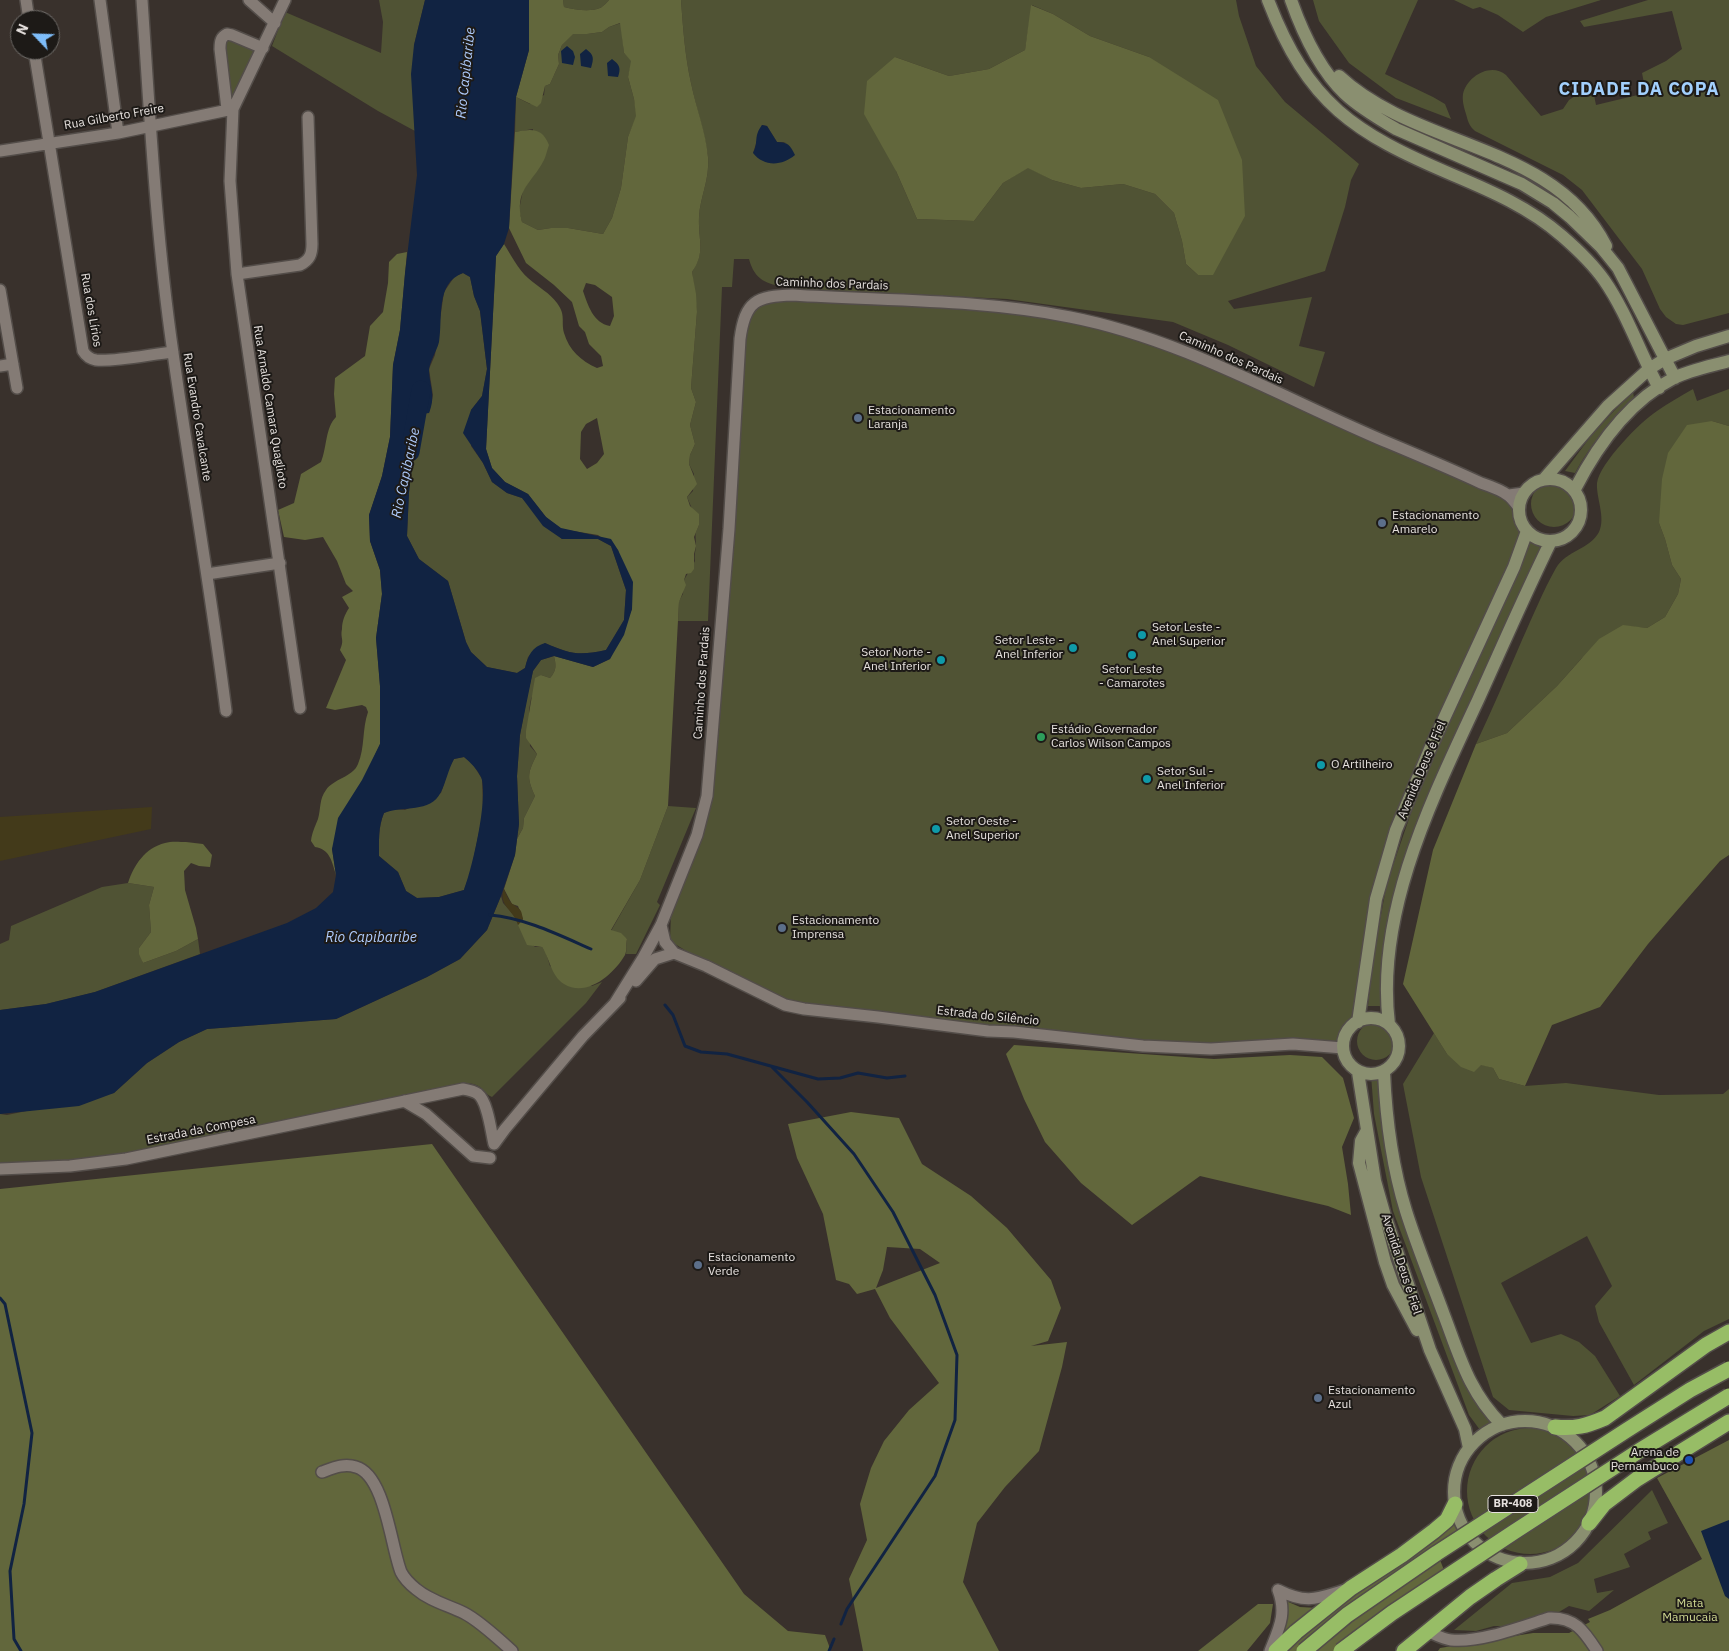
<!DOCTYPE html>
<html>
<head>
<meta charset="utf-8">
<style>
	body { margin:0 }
	#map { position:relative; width:1729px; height:1651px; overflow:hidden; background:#39312c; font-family:"IBM Plex Sans",sans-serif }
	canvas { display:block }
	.north { position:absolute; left:10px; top:10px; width:50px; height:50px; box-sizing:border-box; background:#1d1a17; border:1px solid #6d6a67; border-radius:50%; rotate:294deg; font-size:14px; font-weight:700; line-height:20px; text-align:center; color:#e6e1de }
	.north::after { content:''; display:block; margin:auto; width:18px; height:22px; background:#7ebdf9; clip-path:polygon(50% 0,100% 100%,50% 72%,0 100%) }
</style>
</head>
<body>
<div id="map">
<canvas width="1729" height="1651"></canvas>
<div class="north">N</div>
</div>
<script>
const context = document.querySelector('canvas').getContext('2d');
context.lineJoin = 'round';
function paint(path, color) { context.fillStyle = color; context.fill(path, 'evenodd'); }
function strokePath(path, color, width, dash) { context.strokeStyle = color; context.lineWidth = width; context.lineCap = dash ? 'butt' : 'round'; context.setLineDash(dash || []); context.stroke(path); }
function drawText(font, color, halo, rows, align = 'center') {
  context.font = font + ' "IBM Plex Sans",sans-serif'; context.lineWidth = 4; context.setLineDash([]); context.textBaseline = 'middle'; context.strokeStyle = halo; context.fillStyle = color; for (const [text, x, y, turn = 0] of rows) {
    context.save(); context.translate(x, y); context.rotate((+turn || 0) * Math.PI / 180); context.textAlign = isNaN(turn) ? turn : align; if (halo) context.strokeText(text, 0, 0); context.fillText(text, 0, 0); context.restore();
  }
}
const green = new Path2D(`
	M379,0H425L414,45L415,131L378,111L272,46L285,12L381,53L383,22Z
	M563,0H609C607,2 603,7 600,8C591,12 575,10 564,7Z
	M681,0H1236L1239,16L1256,66L1285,102L1359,164L1351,180L1345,207L1325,271L1228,301L1234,309L1312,297L1299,346L1325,352L1314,387L1228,345L1173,322L1007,299L787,288C766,283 755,281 749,259H734L732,287H722L708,621H678L679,601L683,594L684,580L695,561C694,554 696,550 696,545C696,533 694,536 699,525L687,497L693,491L694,474L689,464L690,455L695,444L690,425L696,402L691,388L697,312L692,272C706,252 698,240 699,217C700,197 710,179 708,157C705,132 696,108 691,83C685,56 683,28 681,0ZM1032,5L1053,14L1090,36L1149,57L1198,275L1186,264L1182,241L1174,213L1155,194L1123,184L1081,188L1052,180L1028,167L1003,183L974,221L917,219L896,171L895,57L949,76L989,69L1025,50ZM762,125L767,126L777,142H786L753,153Z
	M1313,0H1418L1385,74L1433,97L1445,104L1451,119L1396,98L1349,63L1319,21Z
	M1454,0H1601L1546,17L1523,32L1498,15L1480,7L1473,9Z
	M1648,0H1729V313L1683,325L1676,324L1666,317L1660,309L1642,269L1582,190L1563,175L1475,131C1469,126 1468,121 1466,114C1464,107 1462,101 1463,94C1467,76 1491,62 1506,75L1541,116L1563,109L1569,100L1592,85L1596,105L1646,93L1642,73L1666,61L1682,49L1672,11L1584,27L1580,21Z
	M621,23L624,53L632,61L628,77L634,99L637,116L628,137L621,188L612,218L603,234L568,228H551L538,230L522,222L519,210L523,190L532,176L533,129L515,132L516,97L530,104L544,95L545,86L550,84L559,64L558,55L562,45L573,33L587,34L602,32L609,27Z
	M230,40L255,49L231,105L225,48L227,41Z
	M463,273L470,277L474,296L480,311L487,369L482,396L471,410V446L483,463L492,482L507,493L522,498L562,539H598L611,546L626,590L624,620L606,650C579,656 570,654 545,643L528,657L525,668L517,673L487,667L471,652L466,642L448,581L419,559L407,536L409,492L413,458L418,444L419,432L413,423L417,414L429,413L433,395L429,369L435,355L444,292L455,276Z
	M761,299L966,303L1119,329L1509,495L1519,513L1526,536L1396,830L1361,999L1351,1026L1344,1040L1343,1048L1211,1049L804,1009L706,966L688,952L670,941L671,914L697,852L707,813L742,327Z
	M1693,389L1697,401L1729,389V426L1712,421L1659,523L1665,539L1672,565L1681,579L1678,594L1665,617L1647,628L1623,626L1581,659L1557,686L1507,733L1476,744C1492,710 1507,675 1522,640C1533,616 1543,591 1556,568C1566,551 1590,549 1599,532C1606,517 1596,498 1597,483C1600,463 1640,422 1657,411C1668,403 1681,396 1693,389Z
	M1633,391L1634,398C1612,422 1590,444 1575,473L1565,471L1593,433Z
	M1531 504a23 23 0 1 1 46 0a23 23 0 1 1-46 0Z
	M1533,536L1547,543L1400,886L1385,1006H1368L1372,962L1387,883L1413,807L1434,754Z
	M554,656C556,665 557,670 550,678L541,675L531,699L529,710L530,746L537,754C528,773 526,776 535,796L524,818L523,828L517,839L519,824L517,776L520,735L527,697L533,671L541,660Z
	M464,757L472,763L482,779L483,812L471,871L464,890L439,897L417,898L406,891L398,872L379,856C379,841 378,828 384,813L394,809L405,810L441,793L449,768L454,759Z
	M668,806L696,808L657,902L660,905L636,954H626L627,939L611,931L640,880Z
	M128,883L154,887L149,905L151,932L139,948L143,963L176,951L198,939L200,954L95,992L46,1004L0,1010V944L9,940L11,926L102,887Z
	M501,896L503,903L514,915L523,934L535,947H542L546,953L550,966L592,986L602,982L586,1003L492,1097C481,1092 484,1084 466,1083L408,1096L108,1158L0,1165V1114L7,1115L114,1093L147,1063L179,1042L207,1029L336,1019L427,977L460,959L487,930Z
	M1357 1041a19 19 0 1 1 38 0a19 19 0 1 1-38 0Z
	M1434,1033L1447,1054L1493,1068L1499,1079L1525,1086L1566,1083L1659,1095L1723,1094L1729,1089V1319L1704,1331L1634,1385L1599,1322L1595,1306L1612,1286L1587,1236L1501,1283L1531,1343L1561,1334L1579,1342L1595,1356L1620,1396L1590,1415L1573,1416L1509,1410L1493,1397L1421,1177L1403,1084Z
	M1387,1074L1398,1178L1467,1382L1481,1412L1493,1421L1480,1430L1469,1415L1393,1211L1374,1114L1371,1075Z
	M1467 1491a63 63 0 1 1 126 0a63 63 0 1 1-126 0Z
	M1652,1490L1668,1523L1648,1532L1651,1539L1624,1554L1630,1567L1594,1579L1597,1593L1614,1590L1589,1611L1569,1606L1549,1618L1523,1626H1494L1476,1631L1454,1630L1512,1583L1550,1577L1578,1563Z`);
const forest = new Path2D(`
	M529,0H563L564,7C575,10 591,12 600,8C603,7 607,2 609,0H681C683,28 685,56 691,83C696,108 706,132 708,157C710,179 700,197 699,217C698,240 706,253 692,272L696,294L697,312L691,388L696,402L690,425L695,444L690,455L689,464L697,484L687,497L690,506L699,514V525L694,537L696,546L694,554V569L691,573L686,574L684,580L686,585L679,602L668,806L640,880L611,930L621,933L627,939C626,944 627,951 625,955C614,974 587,998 564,984C551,976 550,959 542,947L527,945L518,925L523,919L518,906L512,904L504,889L515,855L517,839L523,828L524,818L535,796C526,776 528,773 537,754L526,738V731L535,678L541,675L550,678C557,670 556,665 554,656L593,667L610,659L632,609L618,550L598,535L561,529L546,517L528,494L505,482L492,468L486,449L496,256L504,244C511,255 518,269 528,278C538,287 550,293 557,303C566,315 561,321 564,333C569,350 581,361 597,368L603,366L601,356L589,344L585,332L579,326L572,302L554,285L526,263L509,228L515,132C531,129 542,127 549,145C547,150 546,156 544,160C531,185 514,189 522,222L538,230L551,228H568L603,234L612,218L621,188L628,137L636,116L634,99L628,77L631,61L624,53L620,23L609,27L602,32L587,34H573L562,45L558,55L559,64L550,84L545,86L541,103L537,107L516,97L529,50ZM586,283L595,285L612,297L614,316L610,326C593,323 588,305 583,291ZM597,418L604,454L597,463L587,469L580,459L581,432L586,424Z
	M1031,5L1053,14L1090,36L1149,57L1218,100L1242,160L1245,216L1213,275H1198L1186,264L1182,241L1174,213L1155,194L1123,184L1081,188L1052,180L1028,168L1003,183L974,221L917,219L896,171L864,114L867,81L895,57L949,76L989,69L1025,50Z
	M407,252L400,330L393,365L390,437L382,476L369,515L370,541L380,570L382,594L376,638L380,686V744L332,849L336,875C332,862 330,849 315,847L311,841C312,832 315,827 318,819C321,809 319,799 326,790C333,779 353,777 358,764C365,748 362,729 368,712L366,707L362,705L335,710L326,708L346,660L340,650C345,639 340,639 342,629C342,621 345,614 349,608L342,597L353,591L346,584L337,561L323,537L305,540L284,537L278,510L294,503L301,474L321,462C327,448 325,428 336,417L334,394L335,378L365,356L370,326L383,312L388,283L389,262L397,254Z
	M1712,421L1729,426V855L1720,861L1648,944L1600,1007L1552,1025L1525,1086L1499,1079L1493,1068L1481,1065L1474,1072L1461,1067L1447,1054L1403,984L1433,850L1476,744L1507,733L1557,686L1599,639L1623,625L1647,628L1665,617L1678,594L1681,579L1672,565L1665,539L1659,523L1662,479L1668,453L1687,425Z
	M186,842L203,844L212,855L210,867L199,866L191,863L184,871L185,890L196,928L198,939L176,951L143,963L139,954V948L151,932L149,905L154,887L128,883C134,865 145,848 165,843C171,841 180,842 186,842Z
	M1014,1045L1214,1059L1290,1055L1322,1057L1343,1078L1354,1118L1342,1147L1348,1184L1351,1215L1328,1206L1200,1176L1132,1225L1081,1183L1045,1142L1024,1099L1006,1054Z
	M851,1112L899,1118L922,1164L971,1196L1007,1228L1051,1280L1061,1308L1048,1341L1031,1346L1067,1342L1062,1367L1039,1451L1005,1487L977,1523L963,1582L999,1651H863L849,1579L867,1540L860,1504L871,1468L884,1441L909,1410L939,1383L890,1318L875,1289L857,1294L849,1284L836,1280L823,1214L797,1158L788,1124ZM887,1247L920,1249L940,1263L876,1288L883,1270Z
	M432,1144L744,1594L788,1631L825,1635L831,1651H0V1189Z
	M1729,1440V1651H1438L1440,1648L1533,1633H1569L1590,1622L1588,1619L1610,1610L1702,1559L1657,1478Z
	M1456,1521L1461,1533L1300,1651H1285L1321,1618Z
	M1440,1560L1444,1570L1334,1651H1315L1366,1611Z
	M1286,1601L1300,1607L1318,1608L1279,1641L1287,1621Z
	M1258,1604H1273L1270,1623L1247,1651H1198Z`);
const sand = new Path2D(`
	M152,807L151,829L0,861V817Z
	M504,889C506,894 509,902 514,905C521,910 521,909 523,919L518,925C514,910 498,906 504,889Z`);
const water = new Path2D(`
	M425,0H529V50L516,97L509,228L504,244L496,256L486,449L492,468L505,482L528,494L546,517L561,528L611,539L618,550L633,582L632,609L624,635L610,659L593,667L554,656L541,660L533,671L520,735L517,776L519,824L515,855L501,896L487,930L460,959L427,977L336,1019L207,1029L179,1042L147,1063L114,1093L79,1106L0,1114V1010L46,1004L95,992L287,923L316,908L333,892L336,875L332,849L338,818L362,780L380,744V686L376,638L382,594L380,570L370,541L369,515L382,476L390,437L393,365L400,330L405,273L417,175L411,74L414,45ZM463,273L470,277L474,296L480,311L487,369L482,396L471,410L463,433L483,463L492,482L507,493L522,498L543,526L562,539H598L611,546L626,590L624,620L606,650C579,656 570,654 545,643C532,647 528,655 525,668L517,673L487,667L471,652L466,642L448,581L419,559L407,536L409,492L413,458L418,444L419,432L413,423L417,414L429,413C436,396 430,388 429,371C429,362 437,351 439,342C443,319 435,283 463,273ZM464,757C471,763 477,769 481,777C489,797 472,870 464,890L439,897L417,898L406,891L398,872L379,856C379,841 378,827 384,813C403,805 430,814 441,792C446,782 448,770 454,759Z
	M567,46L573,51L575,57L573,65L562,63L561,51Z
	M586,49C594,55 594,58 591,68L581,66L580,54Z
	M612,59C620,65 621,68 618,77L608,76L607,63Z
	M762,125L767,126L777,142C788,142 790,145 795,155C782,166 764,167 753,153C759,142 753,137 762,125Z
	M1729,1520V1599L1725,1596L1701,1531Z`);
const stream = new Path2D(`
	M490,915C525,918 559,935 591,949
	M665,1005L673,1015L685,1046L701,1052L727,1054L818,1079L840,1078L858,1073L887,1078L905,1076
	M771,1066L807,1102L854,1154L893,1212L935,1295L957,1355L955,1420L935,1476L847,1609L841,1624
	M0,1298L5,1304L32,1433L24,1504L10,1571L14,1639L21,1651
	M829,1651L834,1639`);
const river = new Path2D(`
	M410,452L421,390`);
const street = new Path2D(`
	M26,0L29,20
	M100,0L118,133
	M142,0C150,118 156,236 173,353C190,473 211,591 226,711
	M249,0L275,23
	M285,0L233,109L230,181L237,274L300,708
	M34,50L83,351C86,356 90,359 96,360C115,362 152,354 173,352
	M227,109L220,49C220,41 221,37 227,34L232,35L263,48
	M0,151L118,133L233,109
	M237,274L300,265C310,260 312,254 312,244L308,117
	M0,290L17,388
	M0,366L13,364
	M1509,495L1524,493
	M207,574L280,563
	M661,925L665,942L674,953L706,966L785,1005L804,1009L878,1017L988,1031L1014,1032L1143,1046L1211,1049L1293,1044L1343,1048
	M636,981L655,959L674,953
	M615,1003L643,958L661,925L697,835L707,796L729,529L740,339C745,301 756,296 793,295C885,301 978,299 1070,317C1183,339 1284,399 1389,443C1420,456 1451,469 1481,483C1490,486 1502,490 1509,496C1513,499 1516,504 1519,508
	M404,1101L426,1114L473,1156L490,1158
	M494,1144L505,1129L583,1036L620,998
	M0,1169L70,1166L126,1159L463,1089C469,1090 474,1091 478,1094C488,1102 491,1132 494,1144
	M322,1472C333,1468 344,1463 356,1467C385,1475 391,1547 401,1572C404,1578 411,1585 416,1589C430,1601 448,1605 464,1613C478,1620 500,1640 512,1651
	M1278,1590C1306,1604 1316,1599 1345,1590
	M1429,1632C1436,1635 1443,1639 1451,1640C1479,1643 1521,1627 1549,1618C1575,1617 1584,1631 1597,1651
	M1270,1651C1279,1628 1287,1614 1278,1590`);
const secondary = new Path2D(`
	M1268,0C1308,104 1354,133 1453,175C1491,191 1530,208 1562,236C1577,249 1592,263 1604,280C1627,313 1640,353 1659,388
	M1291,0C1303,34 1319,69 1345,94C1360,108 1379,119 1396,129L1522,184L1553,203L1570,217L1601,247L1618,268L1675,378
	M1339,76C1417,149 1554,143 1606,246
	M1545,478L1608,406L1649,369L1665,359L1696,346L1729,336
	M1519 510a31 31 0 1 1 62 0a31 31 0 1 1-62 0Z
	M1575,489C1597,446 1629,401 1674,378C1690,370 1711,366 1729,361
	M1343 1046a28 28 0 1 1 56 0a28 28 0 1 1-56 0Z
	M1358,1022L1376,899L1396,830L1430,749L1514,567L1527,531
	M1389,1024C1375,913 1432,799 1478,700C1502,647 1525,594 1551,541
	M1358,1072L1375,1181L1385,1216L1430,1350L1465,1429L1469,1448
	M1384,1072C1386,1118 1392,1166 1406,1211C1417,1246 1431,1280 1444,1315C1460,1357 1469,1392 1502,1425
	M1366,1132L1361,1141L1359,1163L1385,1262L1393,1285L1417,1330
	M1454 1492a71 71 0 1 1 142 0a71 71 0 1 1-142 0Z`);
const highway = new Path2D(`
	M1555,1427C1575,1429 1586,1426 1605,1418L1706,1345L1729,1332
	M1589,1523L1604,1504L1637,1479L1729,1422
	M1276,1651L1296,1632L1351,1588L1402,1555L1434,1531L1447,1520L1455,1504
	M1404,1651L1470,1597L1496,1579L1520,1564`);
const highwayBridge = new Path2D(`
	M1304,1651L1347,1615L1437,1553L1627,1430L1690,1390L1729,1369
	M1341,1651L1392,1613L1514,1532L1639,1451L1729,1396`);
const markers = [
	[858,418,5,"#5c6f8a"],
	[1382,523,5,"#5c6f8a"],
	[1142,635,5,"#0f9aa8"],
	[1073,648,5,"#0f9aa8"],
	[1132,655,5,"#0f9aa8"],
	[941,660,5,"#0f9aa8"],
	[1041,737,5,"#2e9e5b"],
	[1321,765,5,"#0f9aa8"],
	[1147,779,5,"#0f9aa8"],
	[936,829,5,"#0f9aa8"],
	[782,928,5,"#5c6f8a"],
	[698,1265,5,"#5c6f8a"],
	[1318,1398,5,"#5c6f8a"],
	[1689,1460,5,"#1a4fb4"]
];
const shields = [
	[1513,1504,50]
];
const shieldNames = [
	["BR-408",1513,1504]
];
const streetNames = [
	["Rua Gilberto Freire",114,117,-10],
	["Caminho dos Pardais",832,284,2],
	["Rua dos Lírios",91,310,80],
	["Caminho dos Pardais",1231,358,24],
	["Rua Arnaldo Camara Quaglioto",270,407,81],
	["Rua Evandro Cavalcante",197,417,81],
	["Caminho dos Pardais",702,683,-86],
	["Avenida Deus é Fiel",1422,770,-67],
	["Estrada do Silêncio",988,1016,6],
	["Estrada da Compesa",201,1130,-11],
	["Avenida Deus é Fiel",1401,1264,72]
];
const poiNames = [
	["Estacionamento",868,411],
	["Laranja",868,425],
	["Estacionamento",1392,516],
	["Amarelo",1392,530],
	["Setor Leste -",1152,628],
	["Anel Superior",1152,642],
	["Setor Leste -",1063,641,"right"],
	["Anel Inferior",1063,655,"right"],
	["Setor Norte -",931,653,"right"],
	["Anel Inferior",931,667,"right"],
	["Setor Leste",1132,670,"center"],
	["- Camarotes",1132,684,"center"],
	["Estádio Governador",1051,730],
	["Carlos Wilson Campos",1051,744],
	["O Artilheiro",1331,765],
	["Setor Sul -",1157,772],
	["Anel Inferior",1157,786],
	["Setor Oeste -",946,822],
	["Anel Superior",946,836],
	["Estacionamento",792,921],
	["Imprensa",792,935],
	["Estacionamento",708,1258],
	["Verde",708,1272],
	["Estacionamento",1328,1391],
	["Azul",1328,1405],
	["Arena de",1679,1453,"right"],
	["Pernambuco",1679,1467,"right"]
];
const parkNames = [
	["Mata",1690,1604],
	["Mamucaia",1690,1618]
];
const waterNames = [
	["Rio Capibaribe",466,73,-84],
	["Rio Capibaribe",406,473,-78],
	["Rio Capibaribe",371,938]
];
const districtNames = [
	["CIDADE DA COPA",1639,90]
];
paint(green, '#505334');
paint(forest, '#62673c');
paint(sand, '#433a1a');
paint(water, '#112342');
strokePath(stream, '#112342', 3);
strokePath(river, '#112342', 19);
strokePath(street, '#534d49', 14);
strokePath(secondary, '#534d49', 15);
strokePath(highway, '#534d49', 18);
strokePath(street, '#847b75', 11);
strokePath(secondary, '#8a8f70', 12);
strokePath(highway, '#97bd66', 15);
strokePath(highwayBridge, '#534d49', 18, []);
strokePath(highwayBridge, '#97bd66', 15);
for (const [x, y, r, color] of markers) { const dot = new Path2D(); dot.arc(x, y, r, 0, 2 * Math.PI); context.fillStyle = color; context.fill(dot); strokePath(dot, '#1d1a17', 2); }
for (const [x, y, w] of shields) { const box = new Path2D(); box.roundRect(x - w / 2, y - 8.5, w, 17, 4); context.fillStyle = '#1d1a17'; context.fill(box); strokePath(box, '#e6e1de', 1); }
drawText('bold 11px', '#e6e1de', null, shieldNames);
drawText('12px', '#e6e1de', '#1d1a17', streetNames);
drawText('12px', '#e6e1de', '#1d1a17', poiNames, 'left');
drawText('12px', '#d2db93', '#1d1a17', parkNames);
drawText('italic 14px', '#aecbfc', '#1d1a17', waterNames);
context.letterSpacing = '1px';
drawText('bold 18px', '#a2d0fd', '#1d1a17', districtNames);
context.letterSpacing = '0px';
</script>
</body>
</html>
